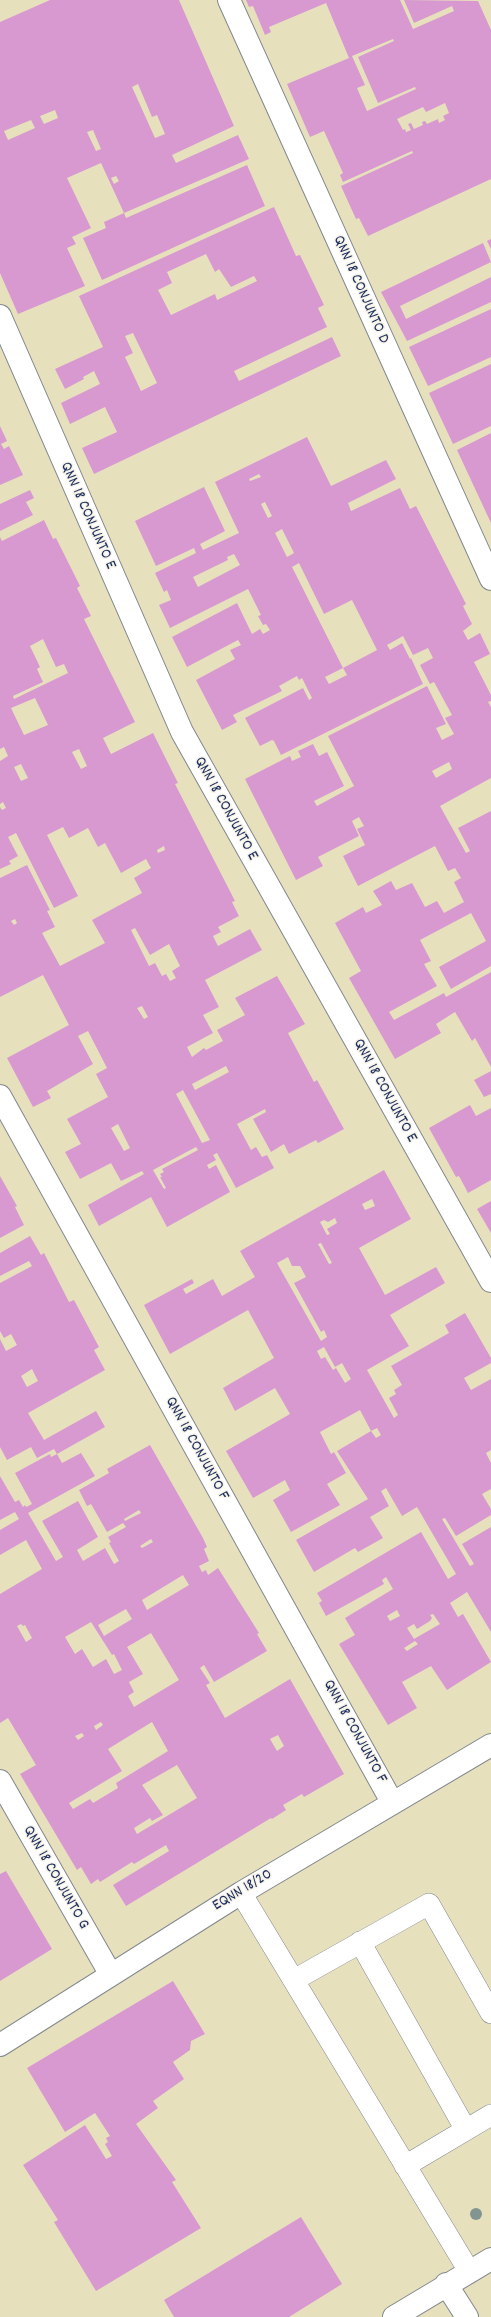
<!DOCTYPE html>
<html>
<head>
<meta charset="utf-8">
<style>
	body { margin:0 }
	canvas { display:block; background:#e7e0bd }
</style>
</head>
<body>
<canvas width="491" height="2317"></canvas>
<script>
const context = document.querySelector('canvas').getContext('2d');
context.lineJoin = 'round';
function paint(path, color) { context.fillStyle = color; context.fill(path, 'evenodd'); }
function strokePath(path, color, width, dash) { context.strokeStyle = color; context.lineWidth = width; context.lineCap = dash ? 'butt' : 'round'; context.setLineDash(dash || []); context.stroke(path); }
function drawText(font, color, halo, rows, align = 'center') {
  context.font = font + ' Dekko,sans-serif'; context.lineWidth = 3; context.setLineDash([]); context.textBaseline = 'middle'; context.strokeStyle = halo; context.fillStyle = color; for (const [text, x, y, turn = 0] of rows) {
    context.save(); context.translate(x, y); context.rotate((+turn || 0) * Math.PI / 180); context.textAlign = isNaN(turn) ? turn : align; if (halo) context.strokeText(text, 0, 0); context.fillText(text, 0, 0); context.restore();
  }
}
const building = new Path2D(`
	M50,0H179L234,126L172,155L176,163L238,135L249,159L124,213L126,218L247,165L265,206L102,280L83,238L106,228L104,222L124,213L101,163L67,178L91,228L72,237L76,244L67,248L85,286L18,314L0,273V22ZM138,84L152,117L157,115L165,134L155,138L132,87ZM55,110L58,118L44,124L40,116ZM31,120L35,128L8,140L4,131ZM93,130L101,149L96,151L87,132ZM116,176L119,181L114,184L111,178Z
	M246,0H400L413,29L454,11L452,6L414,23L404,0L478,1L491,30V179L368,236L359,218L356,219L341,186L413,153L412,151L343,182L340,175L343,173L324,131L310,137L287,84L349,58L326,3L269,27L271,32L265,35L253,6L249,7ZM393,39L394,41L358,57L378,103L415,87L416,89L367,111L357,88L365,85L352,56ZM445,103L449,113L443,116L445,120L439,123L438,119L427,124L425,121L422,122L423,125L414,129L411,123L408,124L411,130L406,132L405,129L403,130L397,119L423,107L426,112Z
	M274,207L296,256L300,255L324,305L318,308L327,327L234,371L239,381L332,337L341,356L94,474L82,448L117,432L105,407L70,424L61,403L100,384L94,371L83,377L84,379L65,389L55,369L103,347L79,296ZM206,254L215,272L219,269L231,287L254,276L257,281L217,300L215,294L171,315L158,290L172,283L167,272ZM133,333L157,383L141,391L125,357L133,353L125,336Z
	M491,239V249L487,241Z
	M483,243L491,262L400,306L406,319L491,277V302L407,341L381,292Z
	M491,309V357L428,386L409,347Z
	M491,364V426L453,444L429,393Z
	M0,426L7,441L1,444L4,449L9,446L23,475L0,485Z
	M491,433V523L457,450Z
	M307,437L331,486L386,460L396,479L348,503L351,511L400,488L410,509L416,506L466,604L463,606L472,624L463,631L468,640L480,633L490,654L474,662L491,695V701L488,702L491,707V778L440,806L466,853L470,851L458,828L491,811V966L451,989L439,967L486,941L471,913L420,940L431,961L424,964L437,986L389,1012L394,1020L444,993L446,997L491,972V1067L475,1038L472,1041L455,1012L436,1024L441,1033L395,1059L349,978L361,971L335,923L363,907L366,913L382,905L373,891L391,881L396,890L412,883L425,907L437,901L444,913L464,902L454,882L461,878L455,868L448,871L435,846L358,886L343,856L365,845L357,829L364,826L359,817L352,821L359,836L318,857L323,866L296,880L245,779L290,756L292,761L301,757L298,751L313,744L319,756L327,752L344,786L314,801L317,806L354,786L328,736L427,686L446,724L436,728L442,740L454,734L445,718L452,715L434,682L430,684L420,665L433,658L428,648L413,655L403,636L387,645L390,650L402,643L410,659L411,658L423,684L281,755L274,741L272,740L260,746L245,718L303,688L309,700L312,698L302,678L299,680L297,676L279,686L282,691L233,715L237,722L222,730L196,680L235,659L230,650L241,645L238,640L187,667L172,637L237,603L252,634L260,629L263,634L270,630L266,624L263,625L258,616L261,615L248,589L170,628L159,605L171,600L167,590L164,592L155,573L196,553L194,548L156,566L135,521L204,487L225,531L200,544L203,550L239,533L215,482ZM259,474L261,477L250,481L249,479ZM265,502L272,516L268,518L261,504ZM282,529L294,553L287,557L275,533ZM234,554L240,565L198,587L193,577L228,560L227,557ZM299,563L324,614L352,600L377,650L343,668L292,567ZM343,668L347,675L329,684L325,677ZM449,762L452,769L436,778L432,771Z
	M30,490L34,498L26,502L33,515L0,531V504Z
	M44,520L53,539L56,538L80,586L77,588L91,616L84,619L135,722L103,738L111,754L153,733L178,783L175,784L235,901L232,902L239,916L218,927L221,932L213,936L218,946L250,929L262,950L205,980L219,1007L203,1015L213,1033L187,1047L192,1057L204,1048L206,1050L223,1041L217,1030L245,1015L235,998L277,976L305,1024L288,1033L314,1082L317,1080L344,1129L318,1143L316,1140L289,1154L284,1144L271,1152L253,1119L266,1112L265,1109L237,1124L251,1150L256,1147L262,1157L267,1155L274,1168L236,1188L217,1153L213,1155L216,1160L207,1165L209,1169L216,1165L230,1192L167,1227L151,1197L99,1226L88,1205L144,1174L142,1171L121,1181L111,1163L80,1179L65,1152L81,1144L67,1119L108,1097L96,1074L107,1068L88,1031L78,1036L93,1064L47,1091L51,1098L33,1107L7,1058L69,1025L43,975L0,997V878L27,865L50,910L47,911L55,927L42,933L60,966L105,943L92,920L142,893L134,878L151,868L146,859L121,873L105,843L98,847L88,828L69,838L63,827L47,835L78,896L54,908L16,833L8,837L18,856L9,861L11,864L0,869V807L2,810L6,808L3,802L0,804V761L8,756L4,747L0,749V537L2,541ZM43,639L56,667L64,664L68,673L14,699L13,696L43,682L37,669L40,667L30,646ZM35,698L48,725L24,735L11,708ZM79,749L87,766L81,769L72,752ZM21,764L28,778L21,781L14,767ZM164,846L165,850L158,853L157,850ZM15,919L17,923L14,925L11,921ZM135,928L150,955L169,944L180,966L172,971L176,978L170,981L166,974L162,976L155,963L149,966L131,930ZM142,1006L148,1017L144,1019L137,1008ZM226,1066L229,1072L195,1090L192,1084ZM183,1090L210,1140L202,1143L176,1094ZM118,1124L130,1148L124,1151L111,1128ZM196,1147L198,1150L162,1169L164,1172L160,1174L162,1177H160L166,1188L164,1189L153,1170Z
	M491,1071V1094L484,1097L474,1080Z
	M470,1105L476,1116L491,1108V1180L468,1193L459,1176L456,1177L429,1128Z
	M384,1170L411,1219L359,1248L385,1295L436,1267L445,1283L390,1315L409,1346L367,1370L394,1418L398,1415L389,1398L396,1394L394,1390L402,1385L391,1366L449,1333L445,1325L465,1313L491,1358V1363L464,1378L471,1390L491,1379V1450L486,1453L491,1463V1489L482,1494L491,1509V1515L456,1536L445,1518L442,1519L470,1566L474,1564L462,1544L491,1527V1632L467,1592L450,1603L458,1617L463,1614L491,1662L447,1690L431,1666L402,1682L417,1708L388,1725L339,1644L355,1635L345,1618L393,1589L386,1577L382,1580L384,1584L326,1616L319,1603L322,1601L317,1593L421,1532L448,1579L456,1574L417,1507L402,1516L386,1488L381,1491L389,1506L370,1517L383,1538L358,1552L355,1548L314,1572L296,1540L368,1499L337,1451L371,1431L376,1438L381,1435L377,1428L371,1431L360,1410L320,1432L331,1454L334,1452L346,1473L327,1484L340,1505L291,1532L273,1500L290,1490L285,1480L253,1498L226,1451L290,1414L275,1388L235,1411L223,1388L274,1358L248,1310L170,1354L144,1305L192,1279L194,1283L183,1289L186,1294L213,1279L222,1296L255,1277L240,1251ZM372,1199L375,1206L365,1210L362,1204ZM335,1218L337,1223L327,1229L330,1234L327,1235L320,1222L324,1220L328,1222ZM321,1243L332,1263L329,1264L318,1244ZM288,1257L292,1266H300L306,1277L294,1283L321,1332L324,1330L327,1337L321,1341L277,1263ZM324,1347L335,1367L342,1363L351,1379L345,1383L336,1368L333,1370L325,1357L321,1359L317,1351ZM397,1610L400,1616L390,1621L387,1616ZM433,1614L440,1624L414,1639L407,1628L414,1624L417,1629L430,1621L432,1618L430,1615ZM415,1641L418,1644L407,1651L404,1648Z
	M0,1176L17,1206L15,1207L24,1225L0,1238Z
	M491,1201V1233L477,1209Z
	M30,1236L41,1255L44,1253L69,1302L74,1300L99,1347L94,1350L105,1370L28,1413L44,1440L96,1411L105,1427L57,1454L62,1463L81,1453L95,1476L28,1513L56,1561L63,1557L42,1521L78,1501L98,1537L77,1550L83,1561L105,1548L114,1564L119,1561L109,1543L111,1542L108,1537L126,1527L123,1523L107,1532L91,1504L87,1506L79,1490L109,1473L107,1469L150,1445L203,1538L207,1547L204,1549L209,1561L199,1566L202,1572L206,1570L208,1575L218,1568L259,1633L257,1634L267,1651L214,1682L204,1665L200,1668L210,1683L206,1685L225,1718L290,1679L344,1774L304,1797L302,1794L283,1805L286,1810L272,1819L271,1818L126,1906L113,1885L169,1851L166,1845L134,1864L132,1862L100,1882L98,1879L91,1884L81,1867L77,1870L20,1774L36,1765L8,1718L0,1723V1594L42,1569L26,1540L0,1555V1530L19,1519L15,1512L0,1520V1476L15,1502L19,1500L23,1507L25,1505L26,1507L32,1504L15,1473L50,1454L51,1457L57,1454L54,1449L37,1458L31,1447L7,1460L0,1447V1339L6,1351L17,1345L11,1334L4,1338L0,1331V1283L32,1266L29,1261L0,1276V1253ZM32,1369L38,1381L27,1387L21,1376ZM139,1510L141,1513L125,1521L124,1519ZM151,1539L153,1542L142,1548L140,1546ZM183,1575L189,1585L147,1610L142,1600ZM126,1609L132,1619L104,1636L98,1625ZM91,1622L112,1655L114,1654L122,1670L114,1674L106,1659L93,1667L82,1649L75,1654L65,1637ZM21,1624L23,1626L25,1625L32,1638L26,1642L17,1626ZM151,1633L179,1680L134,1707L128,1696L134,1692L129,1682L143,1674L127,1647ZM101,1722L103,1725L96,1730L94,1726ZM152,1722L168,1751L116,1783L118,1788L93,1803L90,1799L73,1809L69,1803L122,1771L108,1749ZM82,1733L84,1736L78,1740L75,1736ZM278,1735L284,1746L277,1751L270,1739ZM177,1765L197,1798L137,1834L134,1828L150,1818L152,1821L163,1815L142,1785Z
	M6,1871L52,1949L0,1981V1874Z
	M173,1981L205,2034L191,2041L190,2050L173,2062L184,2079L153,2101L158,2108L136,2124L176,2180L172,2182L201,2228L96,2291L54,2222L58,2220L23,2165L85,2125L106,2159L112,2156L105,2144L108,2142L106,2138L110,2136L95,2113L65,2132L27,2068Z
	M301,2217L342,2284L289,2317H174L164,2300Z`);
const lane = new Path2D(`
	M241,1893L469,2271
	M360,1942L466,2130
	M294,1980L429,1904L491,2013
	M405,2166L491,2115`);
const street = new Path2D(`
	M229,0L491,579
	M0,316L182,732L491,1281
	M0,1096L392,1802
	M0,1781L111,1975
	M0,2045L241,1893L491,1745
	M446,2284L467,2317
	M394,2317L491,2259`);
const trees = [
	[476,2214]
];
const streetNames = [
	["QNN 18 CONJUNTO D",360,290,66],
	["QNN 18 CONJUNTO E",87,516,66],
	["QNN 18 CONJUNTO E",225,809,61],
	["QNN 18 CONJUNTO E",384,1091,61],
	["QNN 18 CONJUNTO F",196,1449,61],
	["QNN 18 CONJUNTO F",354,1732,61],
	["QNN 18 CONJUNTO G",55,1878,60],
	["EQNN 18/20",243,1891,-31]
];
paint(building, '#d899d1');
strokePath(lane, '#81888e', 22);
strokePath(street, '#81888e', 24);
strokePath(lane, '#fff', 21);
strokePath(street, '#fff', 22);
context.fillStyle = '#839591';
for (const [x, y] of trees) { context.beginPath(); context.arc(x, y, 6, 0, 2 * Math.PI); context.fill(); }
drawText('16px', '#1b2f5e', '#f7f3e8', streetNames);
</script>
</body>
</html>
